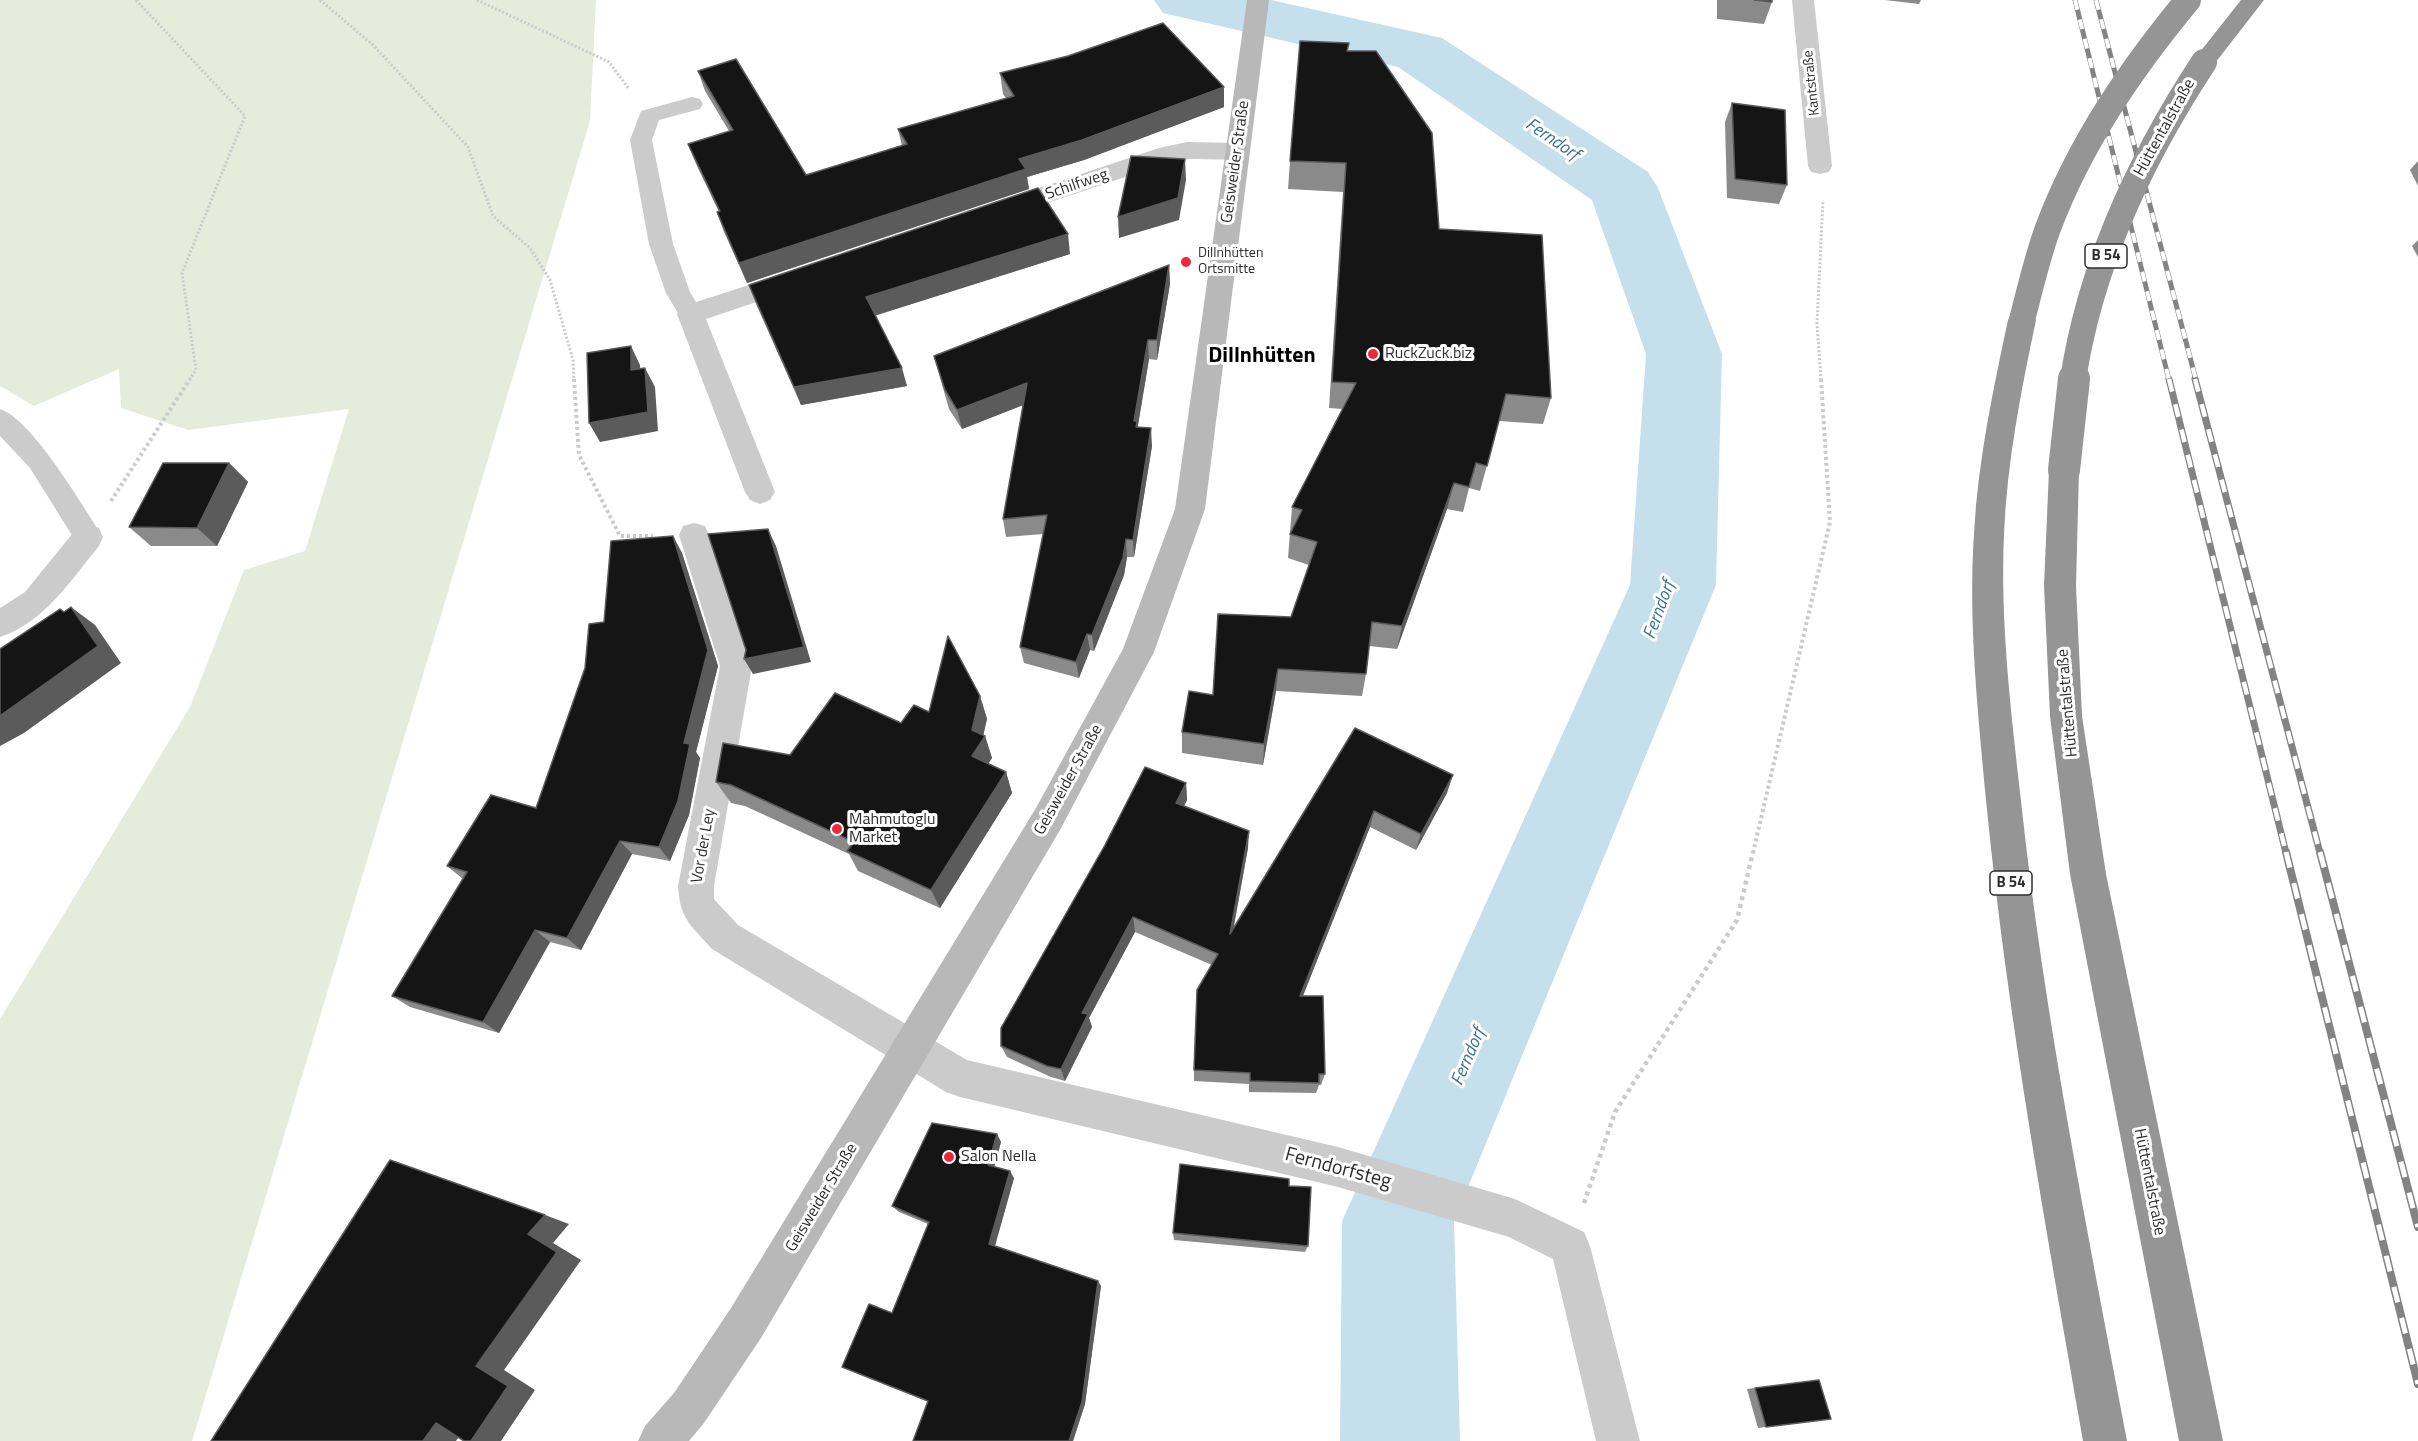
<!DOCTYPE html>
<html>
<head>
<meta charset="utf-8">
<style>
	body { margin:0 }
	canvas { display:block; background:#fff }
</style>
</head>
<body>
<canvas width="2418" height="1441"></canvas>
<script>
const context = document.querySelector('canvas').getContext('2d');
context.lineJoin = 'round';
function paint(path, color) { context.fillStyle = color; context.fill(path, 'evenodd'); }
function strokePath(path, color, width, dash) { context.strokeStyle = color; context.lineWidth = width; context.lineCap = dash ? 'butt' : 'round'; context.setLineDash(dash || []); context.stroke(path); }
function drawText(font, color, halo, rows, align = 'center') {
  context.font = font + ' "Titillium Web",sans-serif'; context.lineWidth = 6; context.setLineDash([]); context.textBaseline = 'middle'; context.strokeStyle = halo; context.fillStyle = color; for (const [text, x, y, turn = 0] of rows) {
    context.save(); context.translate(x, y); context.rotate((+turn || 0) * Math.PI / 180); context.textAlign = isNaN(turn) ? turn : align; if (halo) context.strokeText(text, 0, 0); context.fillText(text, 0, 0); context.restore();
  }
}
const green = new Path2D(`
	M0,0H596L590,121L192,1441H0V1019L190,707L244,570L305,551L349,409L188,430L121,408L119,369L34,406L0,386Z`);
const river = new Path2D(`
	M1154,0H1271L1442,38L1648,172L1658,188L1722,354L1716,585L1454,1221L1460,1441H1340L1342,1221L1630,585L1646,354L1592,200L1398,67L1163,13Z`);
const pathFar2 = new Path2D(`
	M136,0L245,116L182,273L196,370L189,380
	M320,0L373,45L468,147L493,216L530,248L550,280L573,360L574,380
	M477,0L609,62L629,89
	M1821,380L1817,324L1823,200`);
const pathFar1 = new Path2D(`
	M574,379L579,455L620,536H653
	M111,501L190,379
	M1753,853L1830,522L1821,379`);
const path = new Path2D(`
	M1584,1203L1615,1112L1737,920L1753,852`);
const lane = new Path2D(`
	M692,97L700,99L703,104L700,109L659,120L652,140L673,244L690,292L703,314L700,320L691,323L682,320L666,293L649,244L630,140L641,111Z
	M0,409C31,419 79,500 98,529L102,537L98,545L88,548L78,545L30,468L0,436Z`);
const street = new Path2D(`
	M1792,0H1814L1832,166L1829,172L1820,174L1811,172L1808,166Z
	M1187,142L1237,143L1246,145L1249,151L1246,157C1222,163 1197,156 1173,161L1000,219L991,216L987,210L991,204L1159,148Z
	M795,270L804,272L808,279L804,286L706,319L775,492L770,500L760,504L750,500L745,492L677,314L681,307Z
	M694,523L705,526L709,535L752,666L714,886V899L738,925L967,1060L1338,1147L1515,1199L1584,1232L1590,1246L1640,1441H1596L1553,1259L1509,1237L1338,1187L960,1097L946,1092L712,949C691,925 680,920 678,886L720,666L679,535L683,526Z
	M88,525L99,528L103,537L99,546C70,581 45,622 0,637V608L25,592L77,528Z`);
const secondary = new Path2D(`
	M1247,0H1269L1205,509L1154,652L1060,830L761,1338L704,1423L689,1441H638L645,1426L674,1393L731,1308L1036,808L1123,649L1175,509Z`);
const highway = new Path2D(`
	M2241,0H2264L2212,67L2204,69L2196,67L2192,62L2196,57Z
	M2022,310L2032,313L2036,320C2021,391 2007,462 2004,534C2000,623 2011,712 2021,801C2044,1016 2087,1228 2127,1441H2083C2046,1228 2007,1015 1986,800C1978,712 1968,622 1974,533C1978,461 1993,390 2008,320L2012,313Z
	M2064,459L2074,462L2079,470L2076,586L2082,716L2106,874L2223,1441H2179L2070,874L2050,716L2044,586L2049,470L2054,462Z`);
const railFar2 = new Path2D(`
	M2075,0L2169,380
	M2096,0L2196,380`);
const railFar1 = new Path2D(`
	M2169,379L2286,853
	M2195,379L2320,853`);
const rail = new Path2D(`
	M2286,852L2418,1384
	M2320,852L2418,1227`);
const highwayBridgeFar1 = new Path2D(`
	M2022,320C2030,289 2037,258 2048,228C2080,143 2131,69 2188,0
	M2073,380C2090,266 2141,158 2204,62`);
const highwayBridge = new Path2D(`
	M2064,470L2074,379`);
const wall = new Path2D(`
	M1717,0H1772V2L1764,24L1717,19Z
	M1885,0H1921L1919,4Z
	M1348,51L1439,229L1551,398L1543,424L1499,421L1480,491L1469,488L1463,512L1447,509L1397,649L1369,646L1366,674L1362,696L1276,691L1263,765L1182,753V732L1213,695L1291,617L1309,565L1288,558L1292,507L1342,409L1329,408L1343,192L1288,189L1290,161Z
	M698,71L806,175L902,146L898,129L1006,98L1003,94L1000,73L1224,87V107L1084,160L1027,177L1029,189L747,283L724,232L717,212H719L696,164L688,144L729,131L705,91Z
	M1732,103L1787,185L1779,204L1727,198L1725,122Z
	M2418,161V186L2410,170Z
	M2418,240V257L2412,246Z
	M1070,254L875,315L907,386L801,405L756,304L749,285Z
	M1169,265L1170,284L1157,360L1149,359L1138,425V427L1152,446L1134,557H1127L1124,575L1094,651L1090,650L1079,678L1024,663L1020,647L1043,534L1006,537L1003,519L1023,405L962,429L949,409L934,356Z
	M229,463L248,482L217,546H151L129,527Z
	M673,536L682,553L718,666L696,752L700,758L689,815L670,861L632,854L581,950L550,942L499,1033L410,1007L392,996L463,879L447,866L536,808Z
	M980,696L987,719L983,735L985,736L992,758L988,764L1006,772L1012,793L940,908L858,871L849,854L745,806L731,803L716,782L790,755L901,723L929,712Z
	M1355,728L1447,793L1416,850L1370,827L1303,996L1325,1074L1321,1085H1319L1316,1093L1249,1092V1084L1194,1081V1070L1212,965L1135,932L1089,1018L1092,1027L1065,1081L1051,1077L1007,1057L1001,1046L1186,783L1187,800L1184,806L1248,848L1233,929Z
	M997,1134L1001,1142L994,1167L1014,1178L995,1246L1098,1281L1101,1286L1085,1404L1073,1441H913L928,1401L892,1313L928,1224L899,1212L892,1206Z
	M1173,1233L1308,1246L1305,1252L1174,1240Z
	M1755,1388L1766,1427L1758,1428L1747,1389Z`);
const shadedWall = new Path2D(`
	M1224,87V107L1084,160L1027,177L1029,189L747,283L739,263L1019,159Z
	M1185,159L1186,180L1179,220L1119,238L1118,217Z
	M1068,234L1070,254L871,317L866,297Z
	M1169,265L1170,284L1157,360V340Z
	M1148,340L1149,359L1138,425L1139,440L1134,421Z
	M631,346L640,365L641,389L631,370Z
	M645,368L655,387L658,431L600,442L589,423Z
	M902,368L907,386L801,405L794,387Z
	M1027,383L1031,402L962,429L957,410Z
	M1151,428L1152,446L1134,557L1133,540Z
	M229,463L248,482L217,546L197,528Z
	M1454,483L1447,509L1397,649L1402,626Z
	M768,529L776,546L811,662L753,674L744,659Z
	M673,536L682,553L718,666L696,752L700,758L689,815L670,861L659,847L684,743Z
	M1126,539L1127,557L1124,575L1094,651L1092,635Z
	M71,607L95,625L121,663L24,733L0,746V716Z
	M1087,634L1090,650L1079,678L1076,662Z
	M1278,669L1276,691L1263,765L1264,744Z
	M980,696L987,719L982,741L985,736L992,758L979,778L972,756V730Z
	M1006,772L1012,793L940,908L931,890Z
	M1453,775L1447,793L1416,850L1421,834Z
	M1186,783L1187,800L1177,819L1176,803Z
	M1374,811L1370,827L1298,1008L1300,996Z
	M1249,831L1248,848L1230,948V934Z
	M620,841L632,854L581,950L567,938Z
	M1133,917L1135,932L1089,1018L1092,1027L1065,1081L1061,1069L1082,1013Z
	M535,930L550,942L499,1033L483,1022Z
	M997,1134L1001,1142L993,1172L988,1165Z
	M1010,1171L1014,1178L994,1249L989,1244Z
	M545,1215L569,1224L553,1243L581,1260L504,1370L535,1390L501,1441H471L476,1366L528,1234Z
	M1098,1281L1101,1286L1085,1404L1073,1441H1069Z
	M436,1423L467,1425L456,1441H423Z`);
const building = new Path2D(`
	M1754,0H1772V2Z
	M1163,23L1224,87L1082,140L1019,159L1026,169L739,263L717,212L720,211L688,144L733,130L698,71L736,59L806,175L907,144L898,129L1014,96L1000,73L1068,56Z
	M1300,41L1349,43L1347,51H1376L1432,133L1439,229L1542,235L1551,398L1506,394L1487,466L1476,463L1469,487L1454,483L1402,626L1372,622L1366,674L1278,669L1264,744L1182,732L1189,691L1213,695L1218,614L1291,617L1317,542L1290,534L1302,510L1292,507L1356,383L1332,382L1346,163L1290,161Z
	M1732,103L1785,110L1787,185L1735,179Z
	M1131,156L1185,159L1178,198L1118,217Z
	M1038,188L1068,234L866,297L902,368L794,387L749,285Z
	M1169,265L1157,340H1148L1134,421H1137L1136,427L1151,428L1133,540L1126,539L1123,558L1092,635L1087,634L1076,662L1020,647L1047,515L1003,519L1027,383L957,410L945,390L934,356Z
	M631,346V370L645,368L648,412L589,423L587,353Z
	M163,463H229L197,528L129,527Z
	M768,529L804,647L744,659L746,650L708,534Z
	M673,536L708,650L684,743L690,744L678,801L659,847L620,841L567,938L535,930L483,1022L392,996L467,872L447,866L491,795L536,808L585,668L589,624L604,622L611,541Z
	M71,607L98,646L0,716V649L60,609L64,612Z
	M948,636L980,696L972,730L985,736L972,756L1006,772L931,890L847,851L854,842L731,785L716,782L723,743L790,755L835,693L901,723L914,705L929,712Z
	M1355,728L1453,775L1421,834L1374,811L1300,996H1323L1325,1074H1319V1083L1250,1081V1073L1194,1070L1197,990L1218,954L1133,917L1082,1013L1088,1014L1061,1069L1047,1066L1001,1046V1028L1105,845L1145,767L1186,783L1176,803L1249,831L1230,934Z
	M932,1123L997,1134L988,1165L1010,1171L989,1244L1098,1281L1082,1402L1069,1441H913L928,1401L842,1367L869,1304L892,1313L929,1222L892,1206Z
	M390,1160L545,1215L528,1234L557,1252L476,1366L508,1386L471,1441H464L436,1423L423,1441H211Z
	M1180,1164L1289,1179V1186L1311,1187L1308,1246L1173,1233Z
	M1819,1380L1831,1419L1766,1427L1755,1388Z`);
const markers = [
	[1186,262,6,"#ee283c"],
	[1373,354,6,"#ee283c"],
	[837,829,6,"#ee283c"],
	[949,1157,6,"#ee283c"]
];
const farStreetnames = [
	["Kantstraße",1812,83,-96]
];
const farPoinames = [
	["Dillnhütten",1198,254],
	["Ortsmitte",1198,270]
];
const shields = [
	[2106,256,42],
	[2011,883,42]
];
const shieldNames = [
	["B 54",2106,256],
	["B 54",2011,883]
];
const streetNames = [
	["Hüttentalstraße",2165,128,-61],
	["Geisweider Straße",1236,162,-82],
	["Schilfweg",1077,185,-19],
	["Hüttentalstraße",2068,703,-95],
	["Geisweider Straße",1069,780,-61],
	["Vor der Ley",704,846,-80],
	["Hüttentalstraße",2149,1182,79],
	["Geisweider Straße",822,1198,-59]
];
const poiNames = [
	["RuckZuck.biz",1385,354],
	["Mahmutoglu",849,820],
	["Market",849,838],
	["Salon Nella",961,1157]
];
const waterNames = [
	["Ferndorf",1552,140,34],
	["Ferndorf",1660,610,-70],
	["Ferndorf",1469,1057,-67]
];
const nearStreetnames = [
	["Ferndorfsteg",1338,1169,15]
];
const districtNames = [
	["Dillnhütten",1262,357]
];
paint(green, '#e5ecdb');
paint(river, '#c6dfed');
strokePath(pathFar2, '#cbcbcb', 3, [2, 2]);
strokePath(pathFar1, '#cbcbcb', 4, [3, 3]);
strokePath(path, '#cbcbcb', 4.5, [4, 4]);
paint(lane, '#cbcbcb');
paint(street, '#cbcbcb');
paint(secondary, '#b8b8b8');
paint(highway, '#959595');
strokePath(railFar2, '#838383', 5);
strokePath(railFar1, '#838383', 7);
strokePath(rail, '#838383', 8);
strokePath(railFar2, '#fff', 4, [10]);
strokePath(railFar1, '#fff', 4.5, [13]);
strokePath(rail, '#fff', 5, [16]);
strokePath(highwayBridgeFar1, '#959595', 26);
strokePath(highwayBridge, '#959595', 32);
paint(wall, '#8a8a8a');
paint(shadedWall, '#5b5b5b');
paint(building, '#151515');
strokePath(building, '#5b5b5b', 1.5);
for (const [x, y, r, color] of markers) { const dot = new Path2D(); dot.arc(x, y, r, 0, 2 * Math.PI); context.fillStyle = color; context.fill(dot); strokePath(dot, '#fff', 2); }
drawText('14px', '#2e2e2e', '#fff', farStreetnames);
drawText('14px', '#2e2e2e', '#fff', farPoinames, 'left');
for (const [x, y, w] of shields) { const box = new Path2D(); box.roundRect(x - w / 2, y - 12, w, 24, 4.5); context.fillStyle = '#fff'; context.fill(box); strokePath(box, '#2e2e2e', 1.5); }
drawText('bold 15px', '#2e2e2e', null, shieldNames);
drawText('16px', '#2e2e2e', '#fff', streetNames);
drawText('16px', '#2e2e2e', '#fff', poiNames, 'left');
drawText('italic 18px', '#387395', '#fff', waterNames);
drawText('20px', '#2e2e2e', '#fff', nearStreetnames);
drawText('bold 22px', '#000', '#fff', districtNames);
</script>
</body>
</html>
